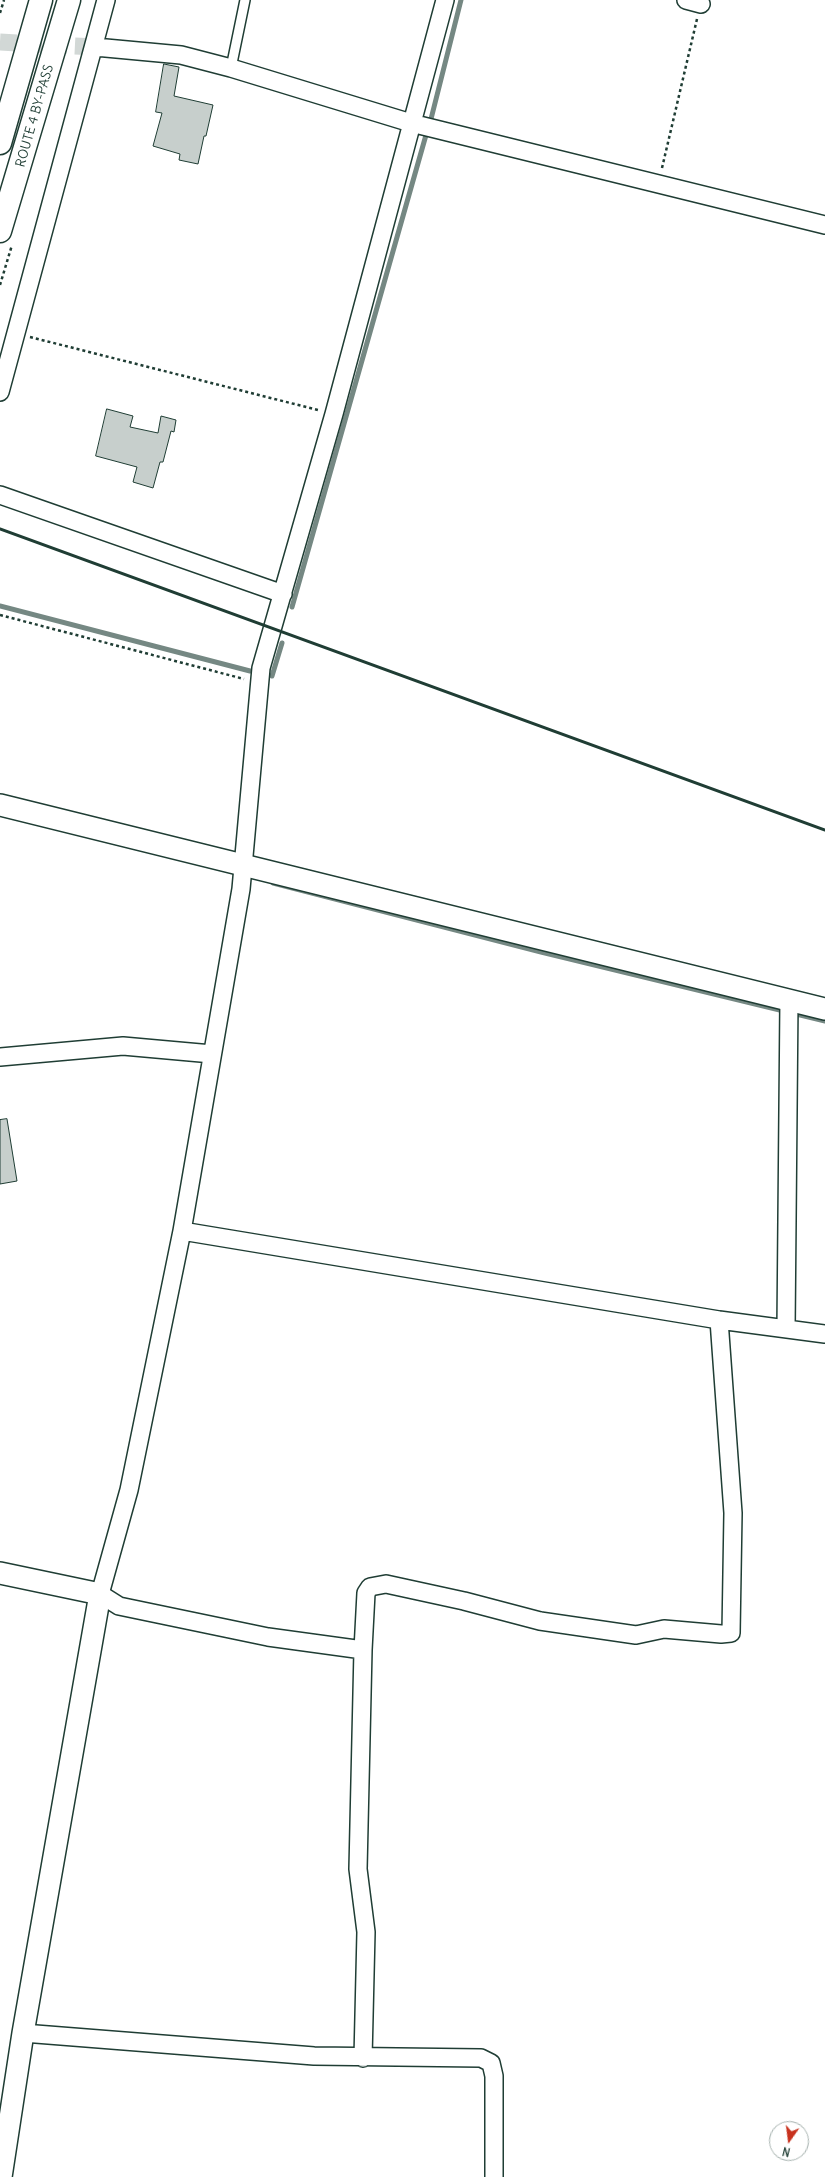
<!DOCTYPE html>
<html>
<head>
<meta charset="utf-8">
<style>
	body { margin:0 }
	#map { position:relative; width:825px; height:2177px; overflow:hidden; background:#fff; font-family:Delius,sans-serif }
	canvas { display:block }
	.north { position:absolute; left:769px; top:2121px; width:40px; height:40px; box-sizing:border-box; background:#fff; border:1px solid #a5b1ae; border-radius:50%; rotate:194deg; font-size:11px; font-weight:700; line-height:16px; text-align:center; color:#1f3d34 }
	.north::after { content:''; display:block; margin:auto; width:14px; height:18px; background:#c8321e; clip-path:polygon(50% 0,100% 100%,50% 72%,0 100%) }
</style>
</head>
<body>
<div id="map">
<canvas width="825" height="2177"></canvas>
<div class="north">N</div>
</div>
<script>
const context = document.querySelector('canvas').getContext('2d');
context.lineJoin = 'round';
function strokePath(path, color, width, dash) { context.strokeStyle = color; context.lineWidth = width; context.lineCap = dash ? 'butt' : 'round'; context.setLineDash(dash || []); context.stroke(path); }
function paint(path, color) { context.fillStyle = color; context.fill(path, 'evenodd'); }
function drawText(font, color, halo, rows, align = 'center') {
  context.font = font + ' Delius,sans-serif'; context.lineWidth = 3; context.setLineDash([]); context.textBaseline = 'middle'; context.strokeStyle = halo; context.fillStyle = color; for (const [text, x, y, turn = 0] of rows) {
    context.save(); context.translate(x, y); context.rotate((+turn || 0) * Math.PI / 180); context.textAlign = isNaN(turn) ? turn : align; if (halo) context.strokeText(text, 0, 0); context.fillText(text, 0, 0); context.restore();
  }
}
const stream = new Path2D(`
	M431,119L461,0
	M0,606L250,671
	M292,607L426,135
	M272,676L282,643
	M273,883L541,952L825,1021`);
const building = new Path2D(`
	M164,64L179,67L174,96L213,105L206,136H204L198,164L179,160L180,154L153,146L162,113L156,112Z
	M107,409L133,416L130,427L158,433L161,416L176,420L174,432L171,431L163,462H160L153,488L133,482L137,467L96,456Z
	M7,1119L17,1181L0,1184V1120Z`);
const minorTunnel = new Path2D(`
	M0,42L95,47`);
const path = new Path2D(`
	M0,13L4,0
	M662,168L697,19
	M0,285L12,245
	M30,337L318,410
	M0,615L244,679`);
const service = new Path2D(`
	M231,68L245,0`);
const minor = new Path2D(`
	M686,0L701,4
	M95,47L181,55L231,68L411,123L825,225
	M0,392L106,0
	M0,495L283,594
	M0,1057L123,1046L212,1054
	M182,1231L719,1320L825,1334
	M786,1329L789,1000
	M363,1650L268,1637L119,1606L100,1594L129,1490L182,1231L241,889L261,668L334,414L445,0
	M23,2033L314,2056L481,2058L491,2063L494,2076V2177
	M363,2058L366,1932L358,1869L363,1650L366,1593L370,1587L386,1584L464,1601L540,1621L636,1635L664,1629L721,1634L731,1633L733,1513L719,1320`);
const tertiary = new Path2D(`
	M0,805L825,1009
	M0,1573L100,1594L23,2033L1,2177`);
const trunk = new Path2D(`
	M0,143L41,0
	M0,231L69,0`);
const rail = new Path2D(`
	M0,529L825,830`);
const streetNames = [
	["ROUTE 4 BY-PASS",35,116,-74]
];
strokePath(stream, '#758883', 5);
paint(building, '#c7cfcc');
strokePath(building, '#1f3d34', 1);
strokePath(minorTunnel, '#d2d8d6', 17, [17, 8]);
strokePath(service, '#1f3d34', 12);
strokePath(minor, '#1f3d34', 20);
strokePath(tertiary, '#1f3d34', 24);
strokePath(trunk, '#1f3d34', 25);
strokePath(path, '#1f3d34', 2.5, [3, 3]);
strokePath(service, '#fff', 9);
strokePath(minor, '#fff', 17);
strokePath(tertiary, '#fff', 21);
strokePath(trunk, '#fff', 22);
strokePath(rail, '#1f3d34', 3);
drawText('13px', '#1f3d34', '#fff', streetNames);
</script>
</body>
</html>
